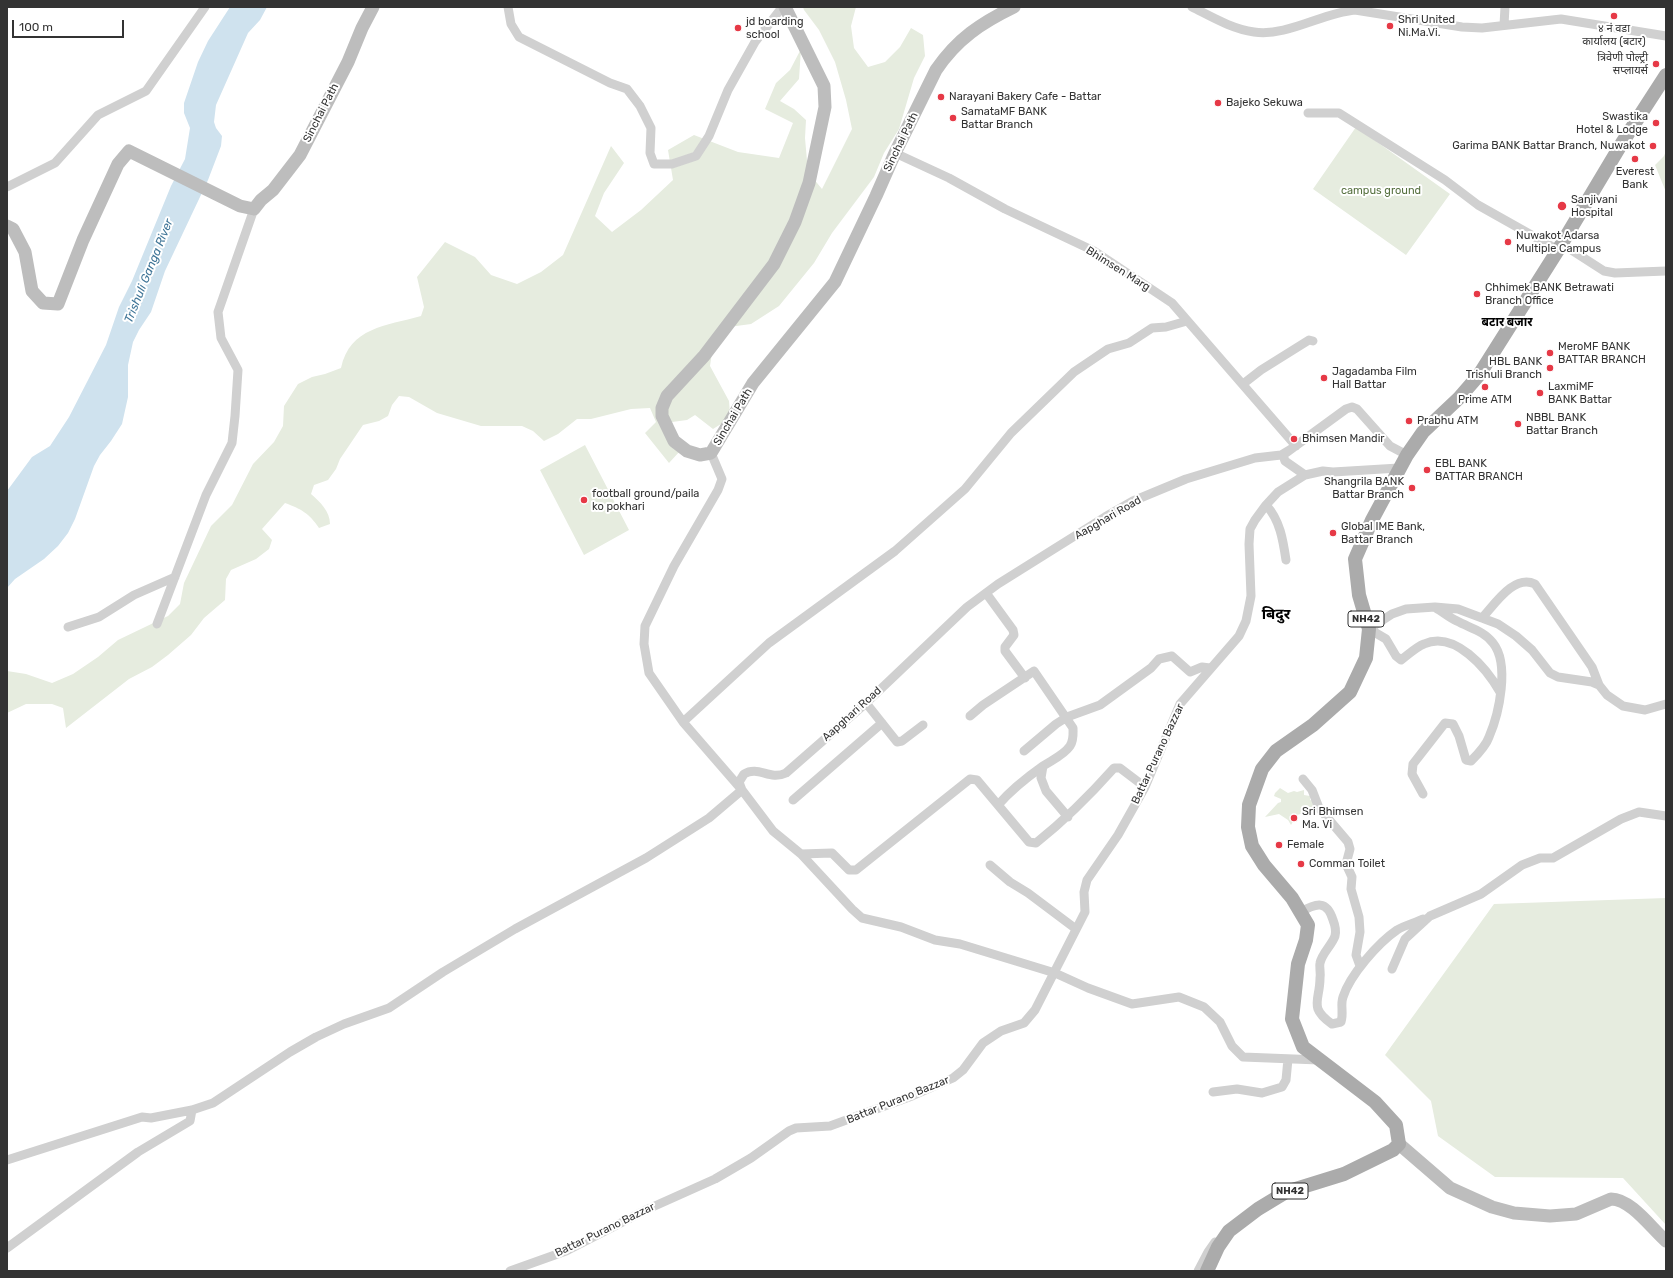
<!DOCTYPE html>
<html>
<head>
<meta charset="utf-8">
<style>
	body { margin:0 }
	#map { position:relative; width:1673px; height:1278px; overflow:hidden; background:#fff; font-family:Rubik,sans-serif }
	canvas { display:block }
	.frame { position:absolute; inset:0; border:8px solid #333; pointer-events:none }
	.scale { position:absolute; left:12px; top:20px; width:112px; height:18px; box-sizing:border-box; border:2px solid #333; border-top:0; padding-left:5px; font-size:12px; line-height:14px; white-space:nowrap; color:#333; -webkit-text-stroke:3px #fff; paint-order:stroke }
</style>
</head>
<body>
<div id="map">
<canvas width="1673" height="1278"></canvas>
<div class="frame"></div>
<div class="scale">100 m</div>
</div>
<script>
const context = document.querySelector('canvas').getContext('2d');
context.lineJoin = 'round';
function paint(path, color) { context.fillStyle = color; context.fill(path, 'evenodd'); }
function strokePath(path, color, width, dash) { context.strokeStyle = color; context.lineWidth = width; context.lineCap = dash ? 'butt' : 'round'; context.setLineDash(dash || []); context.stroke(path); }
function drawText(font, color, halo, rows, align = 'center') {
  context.font = font + ' Rubik,"Noto Sans Devanagari",sans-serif'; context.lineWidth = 4; context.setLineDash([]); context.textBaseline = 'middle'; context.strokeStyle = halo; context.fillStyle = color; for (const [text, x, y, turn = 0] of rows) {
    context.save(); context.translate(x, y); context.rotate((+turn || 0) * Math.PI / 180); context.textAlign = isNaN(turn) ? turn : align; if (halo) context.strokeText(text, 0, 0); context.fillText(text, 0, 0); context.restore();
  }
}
const green = new Path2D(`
	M803,7H856L851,26L854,48L868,67L885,62L900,47L911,28L923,35L925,56L914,78L899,129L884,153L874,177L832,233L814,263L779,306L751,324L729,327L713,345L710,366L729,401L730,414L721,424L713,429L695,415L687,420L672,422L680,451L669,463L645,433L656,422L650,408L631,409L591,419H577L558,434L544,441L533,431L522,426H481L437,413L409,397L399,396L392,405L388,416L379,421L363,425L340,459L336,469L328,480L314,485L311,494C320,502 330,511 330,524L319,528C309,513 301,509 285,503L262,529L272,540L269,549L256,559L231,570L226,579L225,600L204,618L191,635L168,655L152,667L129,679L66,728L63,708L52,704H26L7,713V671L26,674L52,683L73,674L98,657L118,640L168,616L180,604L184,583L211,526L232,505L253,464L274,442L283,426L284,406L298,384L312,377L325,374L341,368C350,327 386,326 421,316L424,307L417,277L445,242L475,257L491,275L517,284L541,272L563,255L611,146L624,163L604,193L595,216L612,232L641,210L673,180L668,150L694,135L738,152L779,158L793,123L765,109L776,83L790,70L801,49L799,79L780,101L794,109L806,120L805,138L808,172L822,189L852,129L846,100L835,62L819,30L804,10Z
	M1356,127L1450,194L1406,255L1313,189Z
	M1666,151V192L1655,165L1664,156Z
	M585,445L629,530L584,555L540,470Z
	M1280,788L1288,793L1294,791L1297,792L1304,790V795L1310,796V800L1314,801C1313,811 1305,813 1297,815L1291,825L1288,820L1279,814L1265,817L1278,803L1281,802V799L1274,796L1275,793Z
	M1666,898V1225L1623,1178L1495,1177L1438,1136L1431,1101L1385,1055L1494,904Z`);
const water = new Path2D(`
	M230,7H267L260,20L248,33L216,105L214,122L216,128L222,136L221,146L208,180L165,271L151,312L139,330L133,342L128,365V397L122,424L111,441L100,455L94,466L75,519L68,533L58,546L44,559L15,579L7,588V491L32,457L50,446L69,417L106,345L119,307L132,281L171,186L185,159L190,128L184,113V103L198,62L208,41Z`);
const street = new Path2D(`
	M508,7L511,24L519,37L610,83L627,89L640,106L651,128L650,153L654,164H672L696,156L709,136L728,90L755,42L780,10L785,7
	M1192,7C1212,17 1232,29 1254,32C1287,37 1322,13 1355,10L1462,27L1482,28L1561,19L1666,36
	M1504,25L1505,7
	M1308,113H1339L1445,180L1478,205L1558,250
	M895,153L949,178L1005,209L1094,251L1172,303L1296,446
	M7,187L55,163L98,115L146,91L205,7
	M1562,244L1604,271L1615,273L1666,271
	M1243,384L1261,370L1309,340L1313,341
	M1296,446L1281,455L1255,458L1186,479L1133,501L1105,517L998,584L967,607L866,703L786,773C769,781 759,765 744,774L739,782L742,790L773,831L801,854L852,909L862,918L901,927L935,940L960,944L1055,973L1088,988L1132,1004L1179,997L1204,1007L1220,1022L1232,1046L1243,1057L1319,1060
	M1305,475L1285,461L1283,455L1346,409L1352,407L1357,409L1390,446L1407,455
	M1266,505C1280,520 1283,540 1286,560
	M986,593L1013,630L1014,635L1005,647V651L1025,678
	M1482,618C1495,604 1514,574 1535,584L1592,667L1599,685
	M157,624L206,495L232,443L235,416L238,370L221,338L218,312L254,209
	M68,627L99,617L134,595L175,577
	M1500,692C1487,669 1455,630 1424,644C1416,647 1408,655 1401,660L1396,656L1386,639L1369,629L1392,614L1406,609L1435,607L1458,609L1498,624L1516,636L1532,650L1550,673L1558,677L1592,682L1599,685L1607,695L1623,706L1645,710L1666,704
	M866,703L897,742L902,741L923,725
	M970,716L983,705L1034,671L1073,728C1073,734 1074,740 1070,746C1064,755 1052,760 1043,766C1026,778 1011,790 998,805
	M683,722L769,643L895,551L965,489L1011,433L1074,372L1108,349L1129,343L1152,328L1166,327L1187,321
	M1024,751L1056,724L1067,717L1100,705L1151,668L1159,659L1172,656L1190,672L1202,667L1210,668
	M1043,766L1041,778L1046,791L1068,817
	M1303,779L1312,790L1319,808L1348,842L1350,849L1346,864L1352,877L1351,889L1359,917L1360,932L1356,955L1360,966
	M1423,794L1412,774L1413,764L1445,723L1453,724L1459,736L1466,760L1471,761C1477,755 1486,746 1489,737C1499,714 1510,664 1493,643C1484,631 1470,628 1457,621C1450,618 1443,612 1436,608
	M793,800L882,723
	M801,854L832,853L849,870H856L970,779L977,780L1029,842L1036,843C1065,820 1090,795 1114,768H1120L1145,787
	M990,865L1010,882L1028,893L1076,929
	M1301,912C1316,903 1327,900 1333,920C1335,925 1336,932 1335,936C1332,945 1322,953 1320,963C1319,967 1321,973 1320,978C1320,1001 1308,1007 1332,1024L1341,1022C1344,1012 1340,1006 1343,997C1350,975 1378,943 1397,930C1405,925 1415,923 1423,919
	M1392,969L1405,939L1430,916L1481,894L1522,865L1540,858H1553L1621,819L1639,812L1666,816
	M1213,1092L1237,1089L1262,1093L1282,1087L1286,1080L1288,1059
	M7,1160L142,1117L151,1118L192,1110L213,1103L290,1052L316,1037L344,1024L389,1008L443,972L515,929L646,858L709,818L742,790L683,722L649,673L644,644L645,626L674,566L718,490L722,479L711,453
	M7,1248L138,1152L190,1121L192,1110
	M510,1271L566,1251L648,1209L715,1179L751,1158L789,1131L796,1128L830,1126L912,1096L953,1078L963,1070L983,1043L1001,1031L1024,1023L1035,1010L1085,912L1084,892L1087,880L1118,835L1145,787L1180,704L1239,636L1246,621L1251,596L1249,544L1250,529L1255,520L1266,505L1278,492L1305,475L1323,471L1333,472L1399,468
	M1198,1271L1208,1252L1215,1242`);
const secondary = new Path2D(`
	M785,7L824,86L825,107L809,183L795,222L774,264L704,356L667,396L662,408V416L674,441L687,451L700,455L711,453L753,383L835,282L876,196L895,153L936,70C957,39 981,23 1014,7
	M7,226L13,229L25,252L32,291L43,303L58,304L83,240L118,164L129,151L240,206L254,209L261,200L273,190L300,155L348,62L362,28L373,7
	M1399,1144L1450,1188L1492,1207L1514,1213L1550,1216L1576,1214L1611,1199C1631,1199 1652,1229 1666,1241`);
const primary = new Path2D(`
	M1207,1271L1218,1247L1229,1231L1258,1209L1286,1192L1344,1174L1393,1150L1399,1144L1396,1125L1375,1102L1303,1047L1292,1019L1298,964L1306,940L1308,925L1292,898L1264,865L1252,846L1248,827L1249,805L1262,769L1276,751L1313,725L1350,692L1366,658L1369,629L1359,595L1355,559L1372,520L1407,455L1423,432L1459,398L1479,375L1558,250L1622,143L1666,75`);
const markers = [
	[1614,16,4,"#e63946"],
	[1390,26,4,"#e63946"],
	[738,28,4,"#e63946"],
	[1656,64,4,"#e63946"],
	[941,97,4,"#e63946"],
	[1218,103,4,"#e63946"],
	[953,118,4,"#e63946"],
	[1656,123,4,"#e63946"],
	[1653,146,4,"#e63946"],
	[1635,159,4,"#e63946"],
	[1562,206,5,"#e63946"],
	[1508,242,4,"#e63946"],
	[1477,294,4,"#e63946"],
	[1550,353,4,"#e63946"],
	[1550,368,4,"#e63946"],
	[1324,378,4,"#e63946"],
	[1485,387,4,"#e63946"],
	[1540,393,4,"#e63946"],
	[1409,421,4,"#e63946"],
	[1518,424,4,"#e63946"],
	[1294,439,4,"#e63946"],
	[1427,470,4,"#e63946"],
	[1412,488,4,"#e63946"],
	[584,500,4,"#e63946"],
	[1333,533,4,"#e63946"],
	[1294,818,4,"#e63946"],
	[1279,845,4,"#e63946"],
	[1301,864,4,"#e63946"]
];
const shields = [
	[1366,619,36],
	[1290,1191,36]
];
const shieldNames = [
	["NH42",1366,619],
	["NH42",1290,1191]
];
const poiNames = [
	["Shri United",1398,20],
	["Ni.Ma.Vi.",1398,33],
	["jd boarding",746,22],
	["school",746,35],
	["४ नं वडा",1614,29,"center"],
	["कार्यालय (बटार)",1614,42,"center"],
	["त्रिवेणी पोल्ट्री",1648,58,"right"],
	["सप्लायर्स",1648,71,"right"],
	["Narayani Bakery Cafe - Battar",949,97],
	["Bajeko Sekuwa",1226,103],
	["SamataMF BANK",961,112],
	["Battar Branch",961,125],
	["Swastika",1648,117,"right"],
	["Hotel & Lodge",1648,130,"right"],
	["Garima BANK Battar Branch, Nuwakot",1645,146,"right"],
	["Everest",1635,172,"center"],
	["Bank",1635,185,"center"],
	["Sanjivani",1571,200],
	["Hospital",1571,213],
	["Nuwakot Adarsa",1516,236],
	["Multiple Campus",1516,249],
	["Chhimek BANK Betrawati",1485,288],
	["Branch Office",1485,301],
	["MeroMF BANK",1558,347],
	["BATTAR BRANCH",1558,360],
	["HBL BANK",1542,362,"right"],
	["Trishuli Branch",1542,375,"right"],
	["Jagadamba Film",1332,372],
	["Hall Battar",1332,385],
	["LaxmiMF",1548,387],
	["BANK Battar",1548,400],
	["Prime ATM",1485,400,"center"],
	["NBBL BANK",1526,418],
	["Battar Branch",1526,431],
	["Prabhu ATM",1417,421],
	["Bhimsen Mandir",1302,439],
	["EBL BANK",1435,464],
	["BATTAR BRANCH",1435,477],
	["Shangrila BANK",1404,482,"right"],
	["Battar Branch",1404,495,"right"],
	["football ground/paila",592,494],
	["ko pokhari",592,507],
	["Global IME Bank,",1341,527],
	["Battar Branch",1341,540],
	["Sri Bhimsen",1302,812],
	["Ma. Vi",1302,825],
	["Female",1287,845],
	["Comman Toilet",1309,864]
];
const streetNames = [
	["Sinchai Path",321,113,-63],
	["Sinchai Path",901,142,-64],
	["Bhimsen Marg",1118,269,32],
	["Sinchai Path",733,417,-59],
	["Aapghari Road",1108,518,-30],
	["Aapghari Road",852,714,-42],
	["Battar Purano Bazzar",1158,754,-65],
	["Battar Purano Bazzar",898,1100,-22],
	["Battar Purano Bazzar",605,1230,-26]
];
const parkNames = [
	["campus ground",1381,191]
];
const waterNames = [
	["Trishuli Ganga River",149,271,-68]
];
const neighbourhoodNames = [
	["बटार बजार",1507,323]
];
const districtNames = [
	["बिदुर",1276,615]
];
paint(green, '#e6ecdf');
paint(water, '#cfe2ee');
strokePath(street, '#d0d0d0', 9);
strokePath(secondary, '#bdbdbd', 13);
strokePath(primary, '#ababab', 14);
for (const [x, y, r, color] of markers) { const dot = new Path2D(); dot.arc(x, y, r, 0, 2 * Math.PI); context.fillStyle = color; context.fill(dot); strokePath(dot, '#fff', 1.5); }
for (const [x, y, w] of shields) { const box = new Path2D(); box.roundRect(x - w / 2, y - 8, w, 16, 3); context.fillStyle = '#fff'; context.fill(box); strokePath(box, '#333', 1); }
drawText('bold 10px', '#333', null, shieldNames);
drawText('11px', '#333', '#fff', poiNames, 'left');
drawText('11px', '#333', '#fff', streetNames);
drawText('11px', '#56703f', '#fff', parkNames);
drawText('italic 12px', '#3f7597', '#fff', waterNames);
drawText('bold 12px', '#000', '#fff', neighbourhoodNames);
drawText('bold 15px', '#000', '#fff', districtNames);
</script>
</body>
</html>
